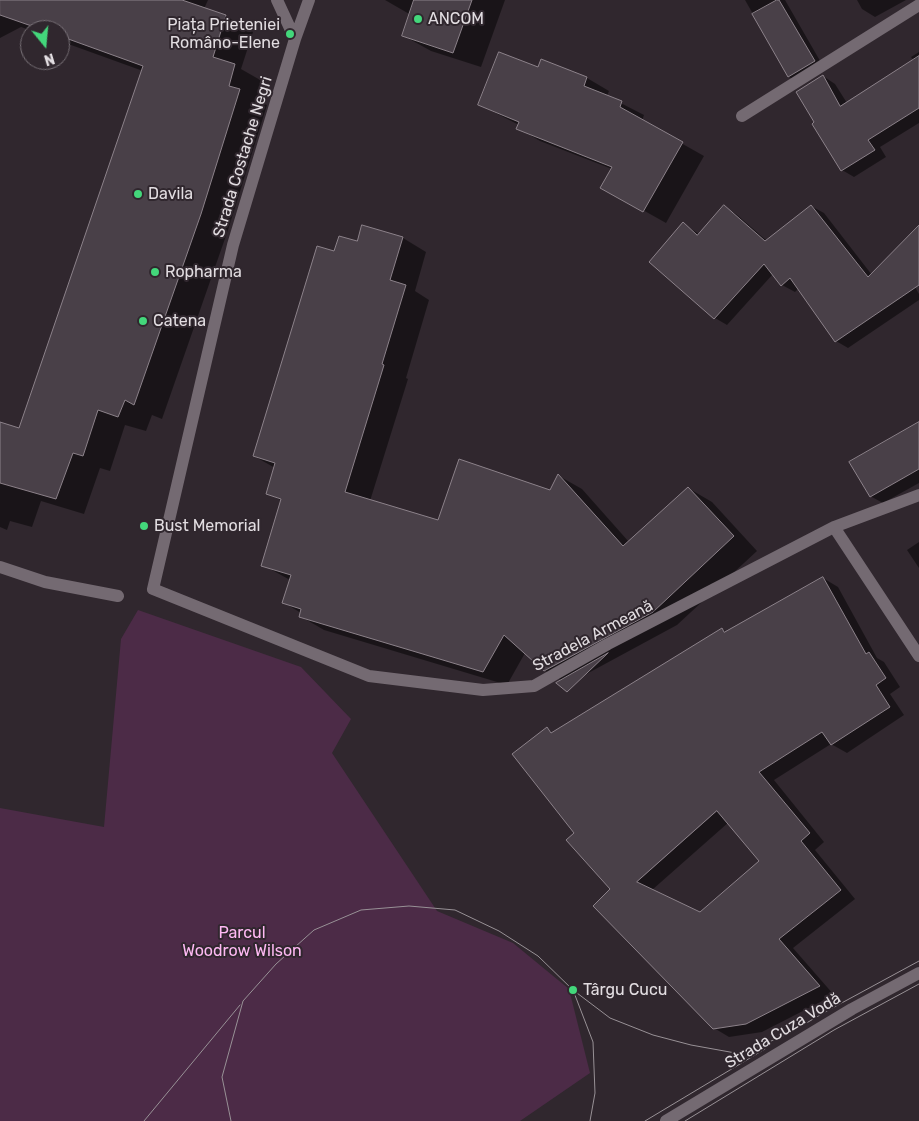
<!DOCTYPE html>
<html>
<head>
<meta charset="utf-8">
<style>
	body { margin:0 }
	#map { position:relative; width:919px; height:1121px; overflow:hidden; background:#30272e; font-family:Rubik,sans-serif }
	canvas { display:block }
	.north { position:absolute; left:20px; top:20px; width:50px; height:50px; box-sizing:border-box; background:#30272e; border:1px solid #777076; border-radius:50%; rotate:163deg; font-size:14px; font-weight:700; line-height:20px; text-align:center; color:#e2dde1 }
	.north::after { content:''; display:block; margin:auto; width:18px; height:22px; background:#43d77b; clip-path:polygon(50% 0,100% 100%,50% 72%,0 100%) }
</style>
</head>
<body>
<div id="map">
<canvas width="919" height="1121"></canvas>
<div class="north">N</div>
</div>
<script>
const context = document.querySelector('canvas').getContext('2d');
context.lineJoin = 'round';
function paint(path, color) { context.fillStyle = color; context.fill(path, 'evenodd'); }
function strokePath(path, color, width, dash) { context.strokeStyle = color; context.lineWidth = width; context.lineCap = dash ? 'butt' : 'round'; context.setLineDash(dash || []); context.stroke(path); }
function drawText(font, color, halo, rows, align = 'center') {
  context.font = font + ' Rubik,sans-serif'; context.lineWidth = 4; context.setLineDash([]); context.textBaseline = 'middle'; context.strokeStyle = halo; context.fillStyle = color; for (const [text, x, y, turn = 0] of rows) {
    context.save(); context.translate(x, y); context.rotate((+turn || 0) * Math.PI / 180); context.textAlign = isNaN(turn) ? turn : align; if (halo) context.strokeText(text, 0, 0); context.fillText(text, 0, 0); context.restore();
  }
}
const green = new Path2D(`
	M138,610L301,667L351,719L332,753L437,911L513,943L569,989L590,1073L520,1121H0V808L104,827L121,639Z`);
const shadow = new Path2D(`
	M0,0H208L204,9L226,16L253,32L241,69L262,81L256,100L267,105L228,230L162,419L152,415L146,431L125,425L110,471L100,468L84,514L41,501L32,527L10,521L7,530L0,527V423L19,429L143,71L60,41V30H30L21,27L0,38Z
	M385,0H505L481,67L431,51L404,36L411,15Z
	M745,0H785L823,66L799,82L789,77Z
	M857,0H906L875,17L862,9Z
	M919,52V123L880,147L886,157L854,177L842,170L816,122L823,76L835,84L847,103L914,61L911,57Z
	M539,68L587,78L609,91L607,96L644,115L642,121L704,156L666,223L602,187L612,169L540,141L518,128L519,125L480,105Z
	M811,206L824,213L872,275L902,264L919,294V300L848,348L836,341L799,288L795,292L782,285L773,274L727,325L715,318L683,224L699,234L724,207L736,214L767,241Z
	M403,238L426,252L415,291L429,300L406,378L408,379L370,501L439,521L550,491L559,476L582,489L629,542L688,488L712,502L757,551L677,625L568,684L544,670L525,653L507,685L324,630L300,616L301,613L283,602L290,580L263,565L282,501L268,493L275,468L254,456L335,252L358,243Z
	M919,424V483L883,503L870,496Z
	M919,542V568L907,550Z
	M823,578L838,587L877,658L884,662L900,687L890,694L904,715L847,753L831,744L774,780L824,842L815,850L855,899L793,948L834,995L762,1032L729,1037L714,1028L611,889L576,833L547,729L553,733L722,629L727,632ZM729,822L761,862L700,914L652,890Z`);
const building = new Path2D(`
	M0,0H182L226,15L213,57L235,64L229,86L240,89L201,214L134,405L125,400L118,417L98,410L83,456L73,453L56,499L0,483V422L19,428L143,66L60,36V30H43L0,15Z
	M414,0H472L453,53L402,36Z
	M777,0H779L815,61L788,77L752,14Z
	M499,52L538,67L541,59L587,77L584,86L622,101L620,107L683,142L643,212L600,188L612,167L516,129L519,122L478,105Z
	M919,56V108L868,140L875,150L841,171L812,124L814,122L796,92L823,75L840,106Z
	M724,205L765,241L811,205L868,277L919,225V285L835,342L790,278L781,286L764,264L714,319L649,262L683,222L697,235Z
	M362,225L403,237L390,280L406,285L382,364L384,365L345,492L438,520L459,459L550,490L558,474L623,546L688,487L734,536L653,612L544,671L504,635L483,672L299,617L301,609L282,603L291,575L261,566L281,499L266,494L275,463L253,456L317,246L334,251L339,236L357,241Z
	M919,422V469L870,497L849,462Z
	M823,577L866,654L869,652L886,678L876,685L890,707L831,745L822,732L759,772L810,833L801,841L841,890L779,939L820,986L746,1024L713,1029L593,906L610,889L566,840L574,833L512,754L547,727L551,733L722,628L724,632ZM717,811L759,861L700,912L637,882Z
	M608,653L567,692L556,683Z`);
const minor = new Path2D(`
	M277,0L295,39
	M309,0L295,39L233,245L153,589L369,676L483,690L534,686L608,644L834,527L919,495
	M742,116L919,5
	M834,527L919,656
	M0,567L45,582L118,596
	M666,1121L852,1009L919,973`);
const tram = new Path2D(`
	M573,990L593,1042L595,1093L590,1121
	M788,1034L825,1012L919,961
	M144,1121L240,1005
	M231,1121L222,1077L243,1001L276,964L314,930L361,910L409,906L455,910L499,931L538,956L573,990L610,1018L653,1035L691,1045L741,1054L792,1032
	M645,1121L765,1049
	M685,1121L834,1030L919,984`);
const markers = [
	[418,19,5,"#43d77b"],
	[290,34,5,"#43d77b"],
	[138,194,5,"#43d77b"],
	[155,272,5,"#43d77b"],
	[143,321,5,"#43d77b"],
	[144,526,5,"#43d77b"],
	[573,990,5,"#43d77b"]
];
const poiNames = [
	["ANCOM",428,19],
	["Piața Prieteniei",280,25,"right"],
	["Româno-Elene",280,43,"right"],
	["Davila",148,194],
	["Ropharma",165,272],
	["Catena",153,321],
	["Bust Memorial",154,526],
	["Târgu Cucu",583,990]
];
const streetNames = [
	["Strada Costache Negri",243,157,-73],
	["Stradela Armeană",593,636,-28],
	["Strada Cuza Vodă",783,1031,-31]
];
const parkNames = [
	["Parcul",242,933],
	["Woodrow Wilson",242,951]
];
paint(green, '#4c2b47');
paint(shadow, '#0007');
paint(building, '#494048');
strokePath(building, '#8c828a', 1);
strokePath(minor, '#746a72', 12);
strokePath(tram, '#989196', 1);
for (const [x, y, r, color] of markers) { const dot = new Path2D(); dot.arc(x, y, r, 0, 2 * Math.PI); context.fillStyle = color; context.fill(dot); strokePath(dot, '#30272e', 2); }
drawText('16px', '#e2dde1', '#30272e', poiNames, 'left');
drawText('16px', '#e2dde1', '#30272e', streetNames);
drawText('16px', '#feb9f3', '#30272e', parkNames);
</script>
</body>
</html>
